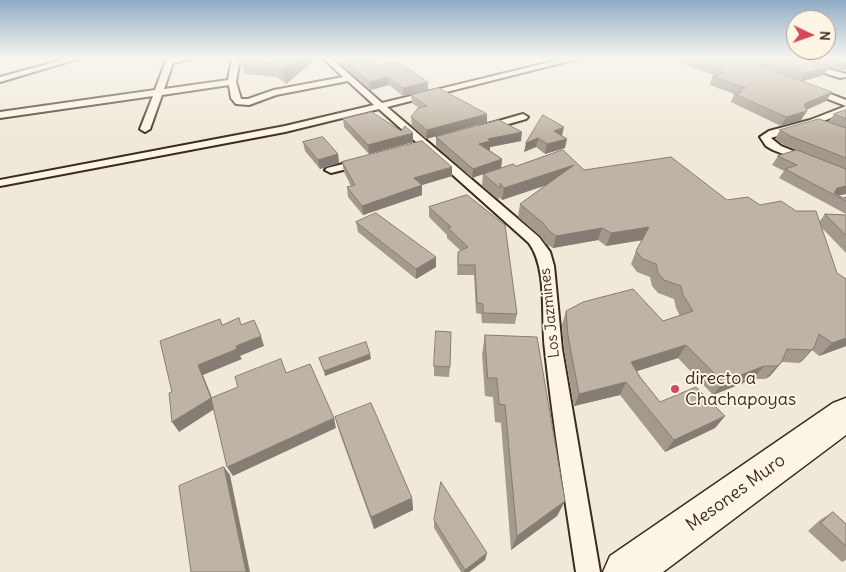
<!DOCTYPE html>
<html>
<head>
<meta charset="utf-8">
<style>
	body { margin:0 }
	#map { position:relative; width:846px; height:572px; overflow:hidden; background:#f0e9d9; font-family:Delius,sans-serif }
	canvas { display:block }
	.north { position:absolute; left:786px; top:10px; width:50px; height:50px; box-sizing:border-box; background:#fcf5e5; border:1px solid #afa495; border-radius:50%; rotate:93deg; font-size:14px; font-weight:700; line-height:20px; text-align:center; color:#3b2a1e }
	.north::after { content:''; display:block; margin:auto; width:18px; height:22px; background:#d1495b; clip-path:polygon(50% 0,100% 100%,50% 72%,0 100%) }
</style>
</head>
<body>
<div id="map">
<canvas width="846" height="572"></canvas>
<div class="north">N</div>
</div>
<script>
const context = document.querySelector('canvas').getContext('2d');
context.lineJoin = 'round';
function strokePath(path, color, width, dash) { context.strokeStyle = color; context.lineWidth = width; context.lineCap = dash ? 'butt' : 'round'; context.setLineDash(dash || []); context.stroke(path); }
function paint(path, color) { context.fillStyle = color; context.fill(path, 'evenodd'); }
function drawText(font, color, halo, rows, align = 'center') {
  context.font = font + ' Delius,sans-serif'; context.lineWidth = 4; context.setLineDash([]); context.textBaseline = 'middle'; context.strokeStyle = halo; context.fillStyle = color; for (const [text, x, y, turn = 0] of rows) {
    context.save(); context.translate(x, y); context.rotate((+turn || 0) * Math.PI / 180); context.textAlign = isNaN(turn) ? turn : align; if (halo) context.strokeText(text, 0, 0); context.fillText(text, 0, 0); context.restore();
  }
}
const street = new Path2D(`
	M69,58H81L0,82V77Z
	M167,58H192L173,63L164,89L228,80L232,58H240L236,82L241,99H248L274,90L343,77L323,58H331L382,103L567,58H581L387,107L539,237L550,252L554,266L562,349L600,572H576C565,498 553,424 545,350C541,318 548,269 529,243L379,109L285,132L0,186V180L285,126L374,105L348,81L276,95L249,105L236,104L231,98L229,85L162,95L150,129L145,132L140,129L153,96L0,118V112L155,90Z
	M778,58H790L846,74V77L840,78Z
	M809,88H815L846,100V106L809,92Z
	M846,106V112L816,124L771,138L781,146L846,172V179L773,150L766,146L760,137L769,131L810,120Z
	M523,114L528,117L526,119L484,131L479,128L481,126Z
	M363,159L367,160L368,162L367,164L331,173L325,170L327,168Z`);
const highway = new Path2D(`
	M846,398V435L663,572H603L610,556L833,403Z`);
const wall = new Path2D(`
	M244,58H317L286,84L277,77L245,74L241,60Z
	M341,58H370L379,65L428,82V90L403,96L389,85L370,90L342,65Z
	M667,58H846V69L841,71L829,67L824,75L801,81L832,92L826,101L806,110L801,120L781,126L731,102L734,94L710,85L713,75Z
	M411,95L487,114V122L426,139L412,126L411,117L419,108L412,103Z
	M846,110V194L838,195L843,198L846,197V214L779,178L784,171L772,165L778,156L797,150L784,145L775,139L780,130L828,122L834,114Z
	M543,115L561,136L565,148L545,154L536,147L524,152Z
	M343,119L413,142L369,154L344,127Z
	M436,137L521,141L490,147V150H489L502,159L501,168L516,166L584,170L727,200L796,211L820,221L825,214L846,215V253L822,228L846,346L819,356L812,350L802,361L799,363L782,362L770,376L765,379H753L713,395L678,358L637,371L640,377L660,402L725,416L715,428L665,452L620,395L574,406L564,349L562,325L566,311L663,321L680,316L676,308L674,299L658,293L652,286L650,277L637,272L631,264L636,251L642,240L606,246L598,240L553,248L546,244L540,236L518,217L520,204L546,185L502,200L499,197V200L482,186L483,174L472,178L436,146Z
	M303,142L338,154L339,163L320,169L305,151Z
	M342,162L452,167V176L422,185V195L363,215L348,197L347,187L351,186L344,172Z
	M467,195L517,314L515,324L482,323L481,314L476,313L474,275H457L458,252L461,251L447,238V235L429,217V207Z
	M356,222L436,267L416,279L358,232Z
	M485,335L565,501L557,516L511,550L501,423L495,422L493,397L485,396L482,354Z
	M434,366L450,367L449,377L434,376Z
	M335,417L412,498L413,510L374,529L339,431Z
	M833,512L846,524V560L842,562L808,531L820,520Z
	M434,520L487,553L485,560L469,572H461L434,528Z`);
const shadedWall = new Path2D(`
	M298,58H317L286,84L283,70Z
	M846,62V69L841,71L845,63Z
	M829,67L824,75L800,82L805,73Z
	M388,77L389,85L370,90L369,82Z
	M428,82V90L403,96V88Z
	M832,92L826,101L799,113L804,104Z
	M807,111L801,120L781,126L786,117Z
	M487,114V122L426,139L427,130Z
	M564,127L562,136L554,131Z
	M522,132L521,141L490,147V150L479,153V144L488,139Z
	M413,133V142L369,154L368,145Z
	M538,138L536,147L524,152L526,143Z
	M567,139L565,148L545,154L547,144Z
	M338,154L339,163L320,169L318,160Z
	M502,159L501,168L472,178L473,169Z
	M574,165L571,177L502,200L504,188Z
	M452,167V176L422,185V195L363,215L362,206L414,178Z
	M846,186V194L837,196L833,194L837,188Z
	M649,227L643,240L606,246L611,233Z
	M602,228L598,240L553,248L556,236Z
	M436,257V267L416,279V269Z
	M261,336L264,346L240,356L242,359L203,375L216,408L179,432L172,422L198,365L236,346Z
	M846,338V346L819,356L832,343Z
	M686,345L678,358L625,375L631,362Z
	M814,348L802,361L799,363L811,350Z
	M370,354L371,359L325,376L324,371Z
	M781,363L770,376L765,379L777,366Z
	M764,366L753,379L713,395L723,382Z
	M626,382L620,395L574,406L579,394Z
	M725,416L715,428L665,452L674,440Z
	M334,418L336,428L233,476L227,467Z
	M224,467L230,475L250,572H246Z
	M412,498L413,510L374,529L371,517Z
	M565,501L557,516L511,550L517,536Z
	M487,553L485,560L469,572H464L465,570Z`);
const building = new Path2D(`
	M244,58H298L283,70L274,63L241,60Z
	M342,58H370L379,65L397,61L428,82L403,88L388,77L369,82Z
	M692,58H738L832,92L804,104L807,111L786,117L735,94L742,92L738,90L746,88L713,77L724,73L715,71L723,69Z
	M761,58H801L829,67L805,73Z
	M830,58H846V62L845,63Z
	M439,88L487,114L427,130L411,117L418,108L427,106L411,95Z
	M846,110V119L834,114Z
	M372,112L401,131L405,126L413,133L368,145L343,119Z
	M543,115L564,127L554,131L567,139L547,144L538,138L526,143Z
	M819,119L846,128V158L790,136L780,130Z
	M499,120L522,132L488,139L490,141L479,144L502,159L473,169L436,137Z
	M323,137L338,154L318,160L303,142Z
	M422,141L452,167L414,178L422,185L362,206L347,187L355,185L342,162Z
	M563,150L584,170L671,157L727,200L748,197L760,205L781,201L796,211H816L837,273L846,279V338L832,343L819,334L814,348L811,350L787,349L781,363L777,366H764L723,382L686,345L631,362L640,377L660,402L696,387L725,416L674,440L626,382L579,394L568,336L566,311L583,302L633,289L663,321L693,311L683,295L681,286L664,280L658,273L656,264L643,259L636,251L649,227L611,233L602,228L556,236L549,231L543,223L520,204L574,165L504,188L500,183V188L483,174L513,164L516,166Z
	M797,150L846,169V186L837,188L834,193L843,198L846,197V201L785,169L797,165L778,156Z
	M467,195L505,225L517,314L483,313V304L477,303L475,265H458V252L468,247L448,228L451,227L429,207Z
	M376,213L436,257L416,269L356,222Z
	M825,214L846,215V235Z
	M239,318L241,325L254,320L261,336L236,346L237,349L198,365L211,398L172,422L169,393L172,392L160,341L220,319L222,325Z
	M436,331L451,332L450,367L434,366Z
	M485,335L537,337L565,501L517,536L505,405L499,404L497,378H488Z
	M366,342L370,354L324,371L319,358Z
	M281,359L286,373L310,364L334,418L227,467L211,398L238,387L235,377Z
	M371,403L412,498L371,517L335,417Z
	M224,467L246,572H191L179,486Z
	M441,482L487,553L465,570L434,520Z
	M833,512L846,524V546L821,523Z`);
const markers = [
	[675,389,5,"#d1495b"]
];
const streetNames = [
	["Los Jazmines",550,313,-96]
];
const nearPoinames = [
	["directo a",685,379],
	["Chachapoyas",685,400]
];
const nearStreetnames = [
	["Mesones Muro",736,493,-36]
];
strokePath(street, '#3b2a1e', 4);
strokePath(highway, '#3b2a1e', 3);
paint(street, '#fcf5e5');
paint(highway, '#fcf5e5');
paint(wall, '#a39a8d');
paint(shadedWall, '#857d73');
paint(building, '#beb3a4');
strokePath(building, '#857d73', 1);
const sky = context.createLinearGradient(0, 0, 0, 138);
sky.addColorStop(0, '#8facc5');
sky.addColorStop(0.42, '#f8f5ee');
sky.addColorStop(1, '#f8f5ee00');
context.fillStyle = sky;
context.fillRect(0, 0, 846, 138);
for (const [x, y, r, color] of markers) { const dot = new Path2D(); dot.arc(x, y, r, 0, 2 * Math.PI); context.fillStyle = color; context.fill(dot); strokePath(dot, '#fcf5e5', 2); }
drawText('15px', '#3b2a1e', '#fcf5e5', streetNames);
drawText('18px', '#3b2a1e', '#fcf5e5', nearPoinames, 'left');
drawText('18px', '#3b2a1e', '#fcf5e5', nearStreetnames);
</script>
</body>
</html>
